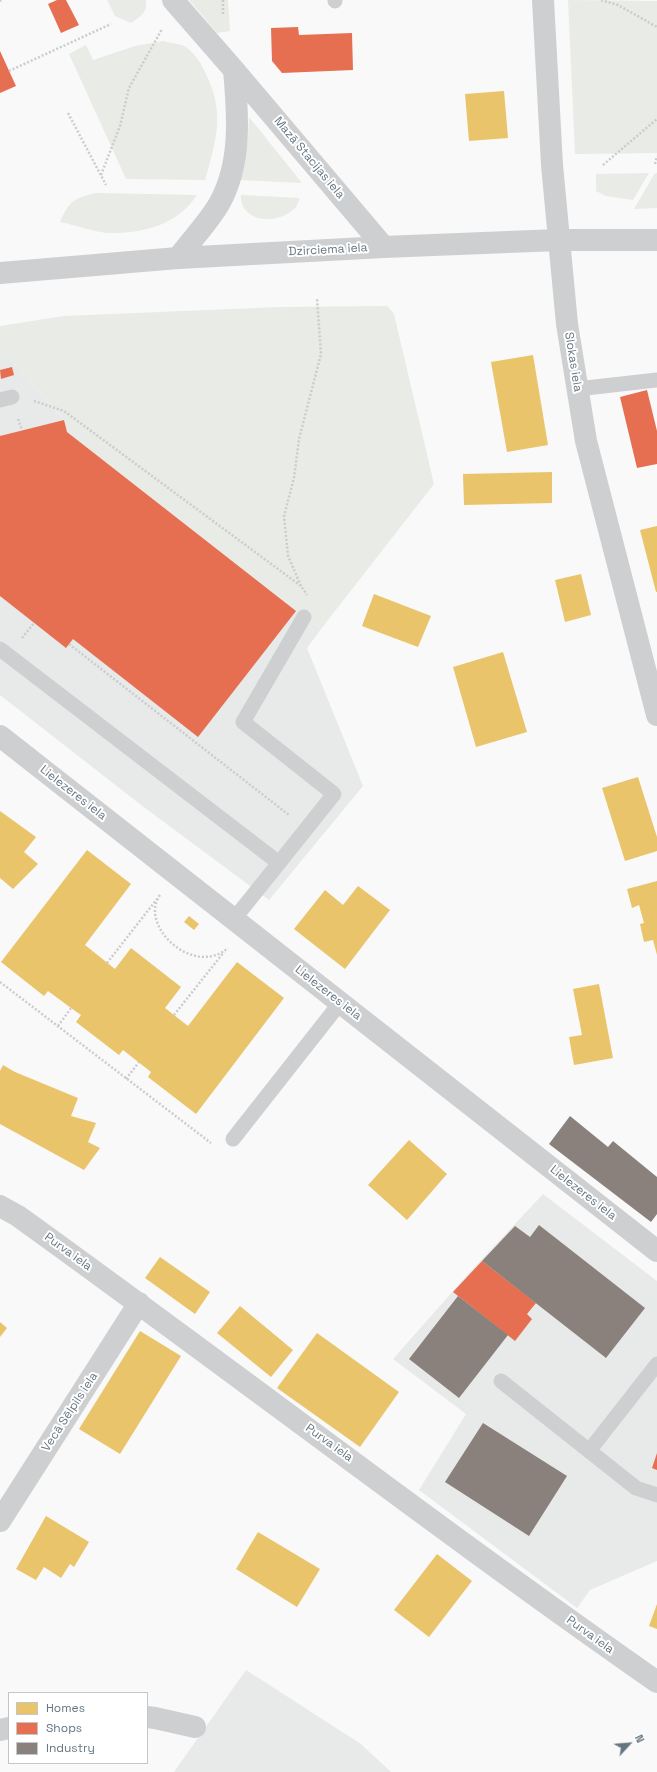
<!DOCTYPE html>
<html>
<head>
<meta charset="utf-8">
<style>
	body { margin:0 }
	#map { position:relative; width:657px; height:1772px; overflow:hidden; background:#f9f9f9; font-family:"Space Grotesk",sans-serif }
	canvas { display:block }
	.legend { position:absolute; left:8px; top:1692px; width:140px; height:72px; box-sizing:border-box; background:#fff; border:1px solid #c1c8cd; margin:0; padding:5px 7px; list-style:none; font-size:12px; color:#657683 }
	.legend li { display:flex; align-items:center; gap:8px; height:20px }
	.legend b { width:20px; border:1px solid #c1c8cd }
	.north { position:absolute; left:609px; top:1724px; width:40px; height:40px; -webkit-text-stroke:3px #fff; paint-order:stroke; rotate:64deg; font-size:11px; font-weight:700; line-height:16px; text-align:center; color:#657683 }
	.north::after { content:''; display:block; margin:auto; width:14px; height:18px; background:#657683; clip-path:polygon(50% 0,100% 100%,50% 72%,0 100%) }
</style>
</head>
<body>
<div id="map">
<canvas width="657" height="1772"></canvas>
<ul class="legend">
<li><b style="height:11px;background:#e9c46a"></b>Homes</li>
<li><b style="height:11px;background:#e76f51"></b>Shops</li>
<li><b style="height:11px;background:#8a817c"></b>Industry</li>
</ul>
<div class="north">N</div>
</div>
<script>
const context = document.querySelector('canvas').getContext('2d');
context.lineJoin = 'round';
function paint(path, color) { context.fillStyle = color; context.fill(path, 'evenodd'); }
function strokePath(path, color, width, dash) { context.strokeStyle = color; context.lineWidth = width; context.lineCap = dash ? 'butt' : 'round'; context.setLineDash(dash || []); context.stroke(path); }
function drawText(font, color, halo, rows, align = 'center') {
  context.font = font + ' "Space Grotesk",sans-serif'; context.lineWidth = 4; context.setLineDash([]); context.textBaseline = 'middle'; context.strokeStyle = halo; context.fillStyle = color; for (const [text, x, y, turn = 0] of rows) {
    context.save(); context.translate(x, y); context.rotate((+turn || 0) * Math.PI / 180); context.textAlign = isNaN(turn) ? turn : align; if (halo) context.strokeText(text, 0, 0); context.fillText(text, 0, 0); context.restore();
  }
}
const built = new Path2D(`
	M8,357L64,420L67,432L296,611L321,629L307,648L363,786L269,900L141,805L0,695V358Z
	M543,1194L657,1281V1561L590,1590L577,1608L419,1490L466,1414L393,1359L469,1273Z
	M246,1670L361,1744L391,1772H174Z`);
const green = new Path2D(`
	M107,0H146C148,12 140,17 131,23L115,16Z
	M189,0H228L230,31L217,33Z
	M568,0L657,1V153L575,154Z
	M163,41C169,43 178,43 184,46C193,51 201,63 205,72C225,111 217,139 205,180L126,179L69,54L86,45L93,60L135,46Z
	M249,117L302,183L240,180L248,138Z
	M649,173L633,200L606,196L596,191V174Z
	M655,173H657V208L634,209Z
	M96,193L197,195C178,224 145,233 112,233C95,233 76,225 60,222C70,200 73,199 96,193Z
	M241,195L300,198C298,202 297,207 294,209C278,225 240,223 241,195Z
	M387,306L394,314L434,484L321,629L296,611L67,432L64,420L8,357L0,360V326L64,316L280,307Z`);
const homes = new Path2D(`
	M504,91L508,138L469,141L465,94Z
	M533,355L548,445L507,452L491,362Z
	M552,472V503L464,505L463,474Z
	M657,526V592H656L640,530Z
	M581,574L591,615L565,622L555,580Z
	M374,594L431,616L418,647L362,626Z
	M503,652L527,732L476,747L453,667Z
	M638,777L657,837V851L625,861L602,788Z
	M0,811L36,837L24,852L38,864L13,889L0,878Z
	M87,850L131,884L85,945L115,969L131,948L181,987L165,1008L188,1026L237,962L284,998L196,1114L148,1077L151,1072L123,1050L119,1055L76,1022L81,1015L71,1008L48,991L44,996L1,962Z
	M657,881V955L653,940L644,942L640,924L644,923L639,905L632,908L627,889Z
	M358,886L390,910L345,969L294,929L325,890L343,905Z
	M189,916L199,924L194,930L184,922Z
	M599,984L613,1058L574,1065L569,1037L582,1035L573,989Z
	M3,1065L15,1072L78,1098L71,1116L96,1123L88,1142L100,1148L84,1170L0,1124V1071Z
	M409,1140L447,1174L407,1220L368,1185Z
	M160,1257L210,1292L195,1314L145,1278Z
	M240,1306L293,1350L271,1377L217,1333Z
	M0,1322L7,1328L0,1337Z
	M140,1331L181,1356L120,1454L79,1429Z
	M317,1333L399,1392L360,1447L277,1388Z
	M46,1516L89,1542L74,1567L70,1564L61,1578L44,1567L36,1580L16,1569Z
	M258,1532L320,1569L297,1607L236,1569Z
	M437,1554L472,1581L429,1637L394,1610Z
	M657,1604V1629L649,1626Z`);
const shops = new Path2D(`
	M57,0H66L79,25L61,33L48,4Z
	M298,27L299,35L352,33L353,70L282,73L272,61L271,28Z
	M0,51L16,86L0,93Z
	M12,367L14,375L1,379L0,370Z
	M647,390L657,431V464L637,468L620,397Z
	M64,420L67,432L296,611L198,737L73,639L66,648L0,596V436Z
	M482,1261L536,1303L527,1314L532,1319L515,1341L453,1292Z
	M657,1453V1470L652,1468Z`);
const industry = new Path2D(`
	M570,1116L608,1147L613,1141L657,1177V1214L651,1222L549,1144Z
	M539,1225L645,1308L606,1358L482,1261L515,1226L530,1237Z
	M458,1296L508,1335L459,1398L409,1359Z
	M483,1423L567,1476L529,1536L445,1482Z`);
const path = new Path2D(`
	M223,0V16
	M601,0L618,5L657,27
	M0,1L1,0
	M9,71L111,24
	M68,113L106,185
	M655,164L657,156
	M603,165L657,119
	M101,175L120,126L129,88L162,29
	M34,401L64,411L301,586L307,595
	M18,419L22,430
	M301,586L288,556L284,516L294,478L299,439L321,354L317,299
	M22,638L34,623
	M69,644L289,815
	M160,895C138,925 193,978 228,948
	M107,963L157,899
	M0,982L211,1143
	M174,1015L224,952
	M58,1026L71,1008
	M126,1079L139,1062`);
const service = new Path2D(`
	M335,0V1
	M577,389L657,380
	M0,400L12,397
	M0,649L279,863L234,919
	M279,863L334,794L243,722L304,617
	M233,1139L340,1003
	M501,1381L636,1488L657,1495
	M589,1451L657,1364`);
const minor = new Path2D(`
	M173,0L234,70L384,247
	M178,258C191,240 208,223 219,204C242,164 238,114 234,70
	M0,736L657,1251
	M0,1206L18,1216C232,1370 441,1531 657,1682
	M0,1521L139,1303
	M147,1717L155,1718L195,1727
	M0,1730L9,1728`);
const tertiary = new Path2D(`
	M543,0L552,165L567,324L586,441L657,715
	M0,273L178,258L384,247L558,240H657`);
const streetNames = [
	["Mazā Stacijas iela",309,158,50],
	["Dzirciema iela",328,250,-3],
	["Slokas iela",573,362,81],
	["Lielezeres iela",73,793,38],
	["Lielezeres iela",328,993,38],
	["Lielezeres iela",583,1193,38],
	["Purva iela",68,1252,36],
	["Vecā Sēlpils iela",70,1412,-57],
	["Purva iela",329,1443,36],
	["Purva iela",590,1635,36]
];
paint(built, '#e8e9e9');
paint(green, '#e8ebe6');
paint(homes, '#e9c46a');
paint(shops, '#e76f51');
paint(industry, '#8a817c');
strokePath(path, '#cbcccd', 2.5, [2, 2]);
strokePath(service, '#cecfd0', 15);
strokePath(minor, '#cecfd0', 22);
strokePath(tertiary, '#cecfd0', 22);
drawText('12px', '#657683', '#fff', streetNames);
</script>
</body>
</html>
